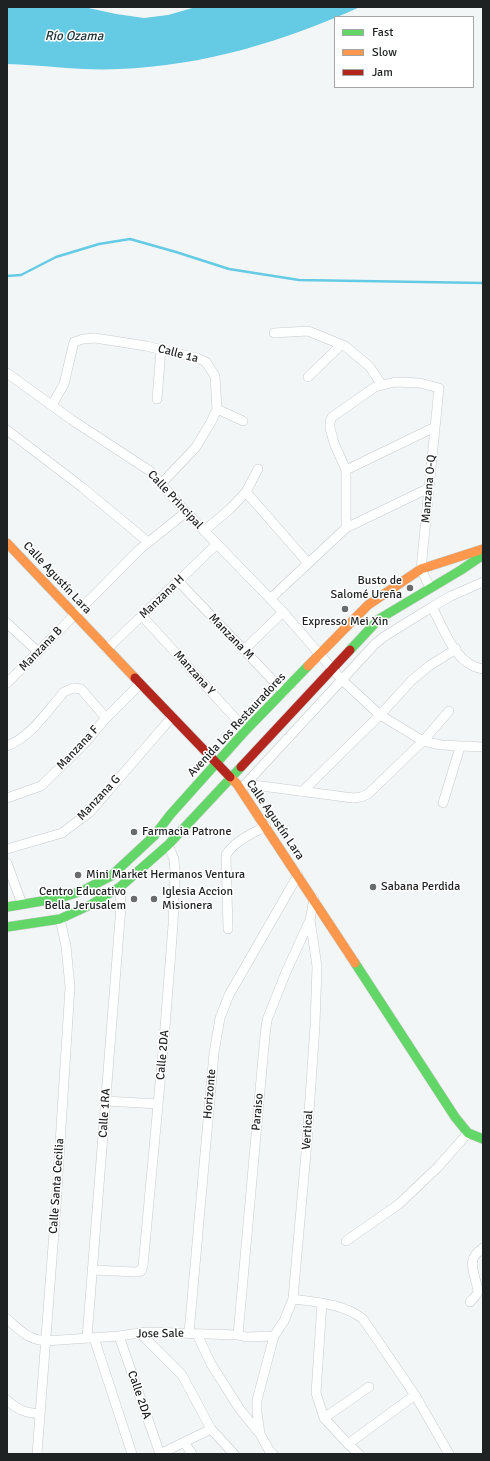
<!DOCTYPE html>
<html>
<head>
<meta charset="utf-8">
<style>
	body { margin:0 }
	#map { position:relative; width:490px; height:1461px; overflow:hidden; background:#f2f6f7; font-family:Signika,sans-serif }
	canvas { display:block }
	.frame { position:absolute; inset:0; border:8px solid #1f2222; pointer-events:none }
	.legend { position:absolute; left:334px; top:16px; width:140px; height:72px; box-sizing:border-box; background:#fff; border:1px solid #a5a7a7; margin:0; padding:5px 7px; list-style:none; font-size:12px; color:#1f2222 }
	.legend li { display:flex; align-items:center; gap:8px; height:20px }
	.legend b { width:20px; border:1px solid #a5a7a7 }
</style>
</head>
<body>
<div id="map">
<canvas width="490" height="1461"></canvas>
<div class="frame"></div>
<ul class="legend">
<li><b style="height:5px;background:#63d668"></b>Fast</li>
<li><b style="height:5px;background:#ff974d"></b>Slow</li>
<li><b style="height:5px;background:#b3261e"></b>Jam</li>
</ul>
</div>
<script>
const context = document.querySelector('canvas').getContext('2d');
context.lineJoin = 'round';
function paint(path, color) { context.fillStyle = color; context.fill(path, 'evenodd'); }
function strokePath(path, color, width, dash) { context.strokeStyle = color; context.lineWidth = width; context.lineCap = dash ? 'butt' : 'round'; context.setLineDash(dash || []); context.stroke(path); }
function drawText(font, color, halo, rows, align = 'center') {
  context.font = font + ' Signika,sans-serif'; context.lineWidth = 3; context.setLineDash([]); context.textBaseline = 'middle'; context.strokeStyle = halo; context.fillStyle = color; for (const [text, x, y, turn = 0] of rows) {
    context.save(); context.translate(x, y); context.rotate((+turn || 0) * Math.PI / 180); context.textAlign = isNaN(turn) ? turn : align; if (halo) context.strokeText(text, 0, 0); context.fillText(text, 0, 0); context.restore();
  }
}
const water = new Path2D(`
	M7,7H84L116,14L144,18L168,15L196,7H360C285,41 203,66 119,69C81,71 44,65 7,64Z`);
const stream = new Path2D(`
	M7,276L21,275L56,257L99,244L130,239L176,252L229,269L299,280L483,283`);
const street = new Path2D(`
	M274,333L308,331L345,346L369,366L382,385
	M7,373L72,420L150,471L186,512L283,612L342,680L380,715L423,741L441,745L483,747
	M308,377L341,345
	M157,399L161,349
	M52,405L64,384L74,342L83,339L95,338L146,346L197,358L206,362L215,376L217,409L211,422L196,447L161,484
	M217,409L243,421
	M7,430L83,488L148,542
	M346,470L435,427
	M246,492L308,563
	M346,528V470L334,443L330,428V422L332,417L375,387L395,382L420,383L439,388L421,569L430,588
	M204,531L231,508L246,492L258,469
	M179,582L284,692
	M270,599L346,528L429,488
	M432,607C444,629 455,665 483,669
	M142,616L246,730
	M7,623L38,652
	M107,649L217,544
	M244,650L283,612
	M7,683L140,549L186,512
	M7,746C32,736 47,711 64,692L73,688L81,689L106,718
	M246,784L353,798L361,797L368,794L423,741L449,711
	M241,789L375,644L385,636L432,607L451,596L483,582
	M302,792L380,715L412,680L429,666L456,649
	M7,798L41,786L83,745L106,718L140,684
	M443,803L460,747
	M7,849L62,833L90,812L172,717
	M7,863L22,904
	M228,929L226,855C234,841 252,834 266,826
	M106,1101L158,1104
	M346,1241L399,1204L438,1167L468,1133
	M93,1270L135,1272L141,1271L143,1266L164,1040L173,925L175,872L174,859L168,845
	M293,1299C316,1302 344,1304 363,1319L415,1395L449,1454
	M470,1302C472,1299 477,1296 478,1292C478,1289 477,1285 476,1282C472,1267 468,1258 483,1248
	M322,1303L316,1393L324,1418L348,1444L359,1454
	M7,1319C20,1330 27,1339 45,1341L119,1336L146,1332L238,1335L246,1337L274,1336
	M140,1333L182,1375L211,1429L234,1454
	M189,1333L214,1053L220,1018L229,995L298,875
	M197,1334L211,1364L239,1408L259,1433
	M238,1335L265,1035L267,1020L286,972L310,920L314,899
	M119,1336L160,1454L211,1429
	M87,1338L121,906L120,887
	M94,1338L132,1454
	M7,1400C17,1410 27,1413 40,1414
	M324,1418L369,1387
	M184,1442L192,1454
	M348,1444L415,1395
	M37,1454L56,1206L70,987L66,946L60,919
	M273,1454L269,1450L260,1434L257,1412V1400L274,1336L284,1321L293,1299L294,1287L307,1142L315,1025L317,966L310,920`);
const fast = new Path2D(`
	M350,650L379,619L461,570L483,555
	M7,907L60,898L82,891L111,876L154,836L170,815L246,730L308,666
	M7,927L60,919L90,905L120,887L168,845L241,767
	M355,963L455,1117L468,1133L483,1139`);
const slow = new Path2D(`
	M7,543L135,678
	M308,666L368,605L421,569L483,549
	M230,777L237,784L355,963`);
const jam = new Path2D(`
	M135,678L230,777
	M241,767L350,650`);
const markers = [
	[410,588,4,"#696c6d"],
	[345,609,4,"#696c6d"],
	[134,832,4,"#696c6d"],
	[78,875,4,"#696c6d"],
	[373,887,4,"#696c6d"],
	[134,899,4,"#696c6d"],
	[154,899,4,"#696c6d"]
];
const streetNames = [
	["Calle 1a",178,354,15],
	["Manzana O-Q",429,489,-85],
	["Calle Principal",175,500,47],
	["Calle Agustín Lara",57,578,47],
	["Manzana H",162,597,-44],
	["Manzana M",231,637,46],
	["Manzana B",41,649,-46],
	["Manzana Y",194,673,48],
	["Avenida Los Restauradores",237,725,-47],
	["Manzana F",78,748,-47],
	["Manzana G",99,798,-47],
	["Calle Agustín Lara",275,820,56],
	["Calle 2DA",163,1055,-85],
	["Horizonte",210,1094,-85],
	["Paraiso",258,1112,-85],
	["Calle 1RA",105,1113,-86],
	["Vertical",308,1130,-86],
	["Calle Santa Cecilia",57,1186,-86],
	["Jose Sale",160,1334,-1],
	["Calle 2DA",139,1395,71]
];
const poiNames = [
	["Busto de",402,581,"right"],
	["Salomé Ureña",402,595,"right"],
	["Expresso Mei Xin",345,622,"center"],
	["Farmacia Patrone",142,832],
	["Mini Market Hermanos Ventura",86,875],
	["Sabana Perdida",381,887],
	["Centro Educativo",126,892,"right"],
	["Bella Jerusalem",126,906,"right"],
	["Iglesia Accion",162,892],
	["Misionera",162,906]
];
const waterNames = [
	["Río Ozama",74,37]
];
paint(water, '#65cae3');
strokePath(stream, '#65cae3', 2.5);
strokePath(street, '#c8cbcc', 10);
strokePath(fast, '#c8cbcc', 10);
strokePath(slow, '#c8cbcc', 10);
strokePath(jam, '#c8cbcc', 10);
strokePath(street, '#fdfefe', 9);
strokePath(fast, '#63d668', 9);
strokePath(slow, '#ff974d', 9);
strokePath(jam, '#b3261e', 9);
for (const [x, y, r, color] of markers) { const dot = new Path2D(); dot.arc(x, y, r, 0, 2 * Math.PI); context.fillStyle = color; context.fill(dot); strokePath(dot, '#fff', 1.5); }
drawText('12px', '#1f2222', '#fff', streetNames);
drawText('12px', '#1f2222', '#fff', poiNames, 'left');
drawText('italic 13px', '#1c3239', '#fff', waterNames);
</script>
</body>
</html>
